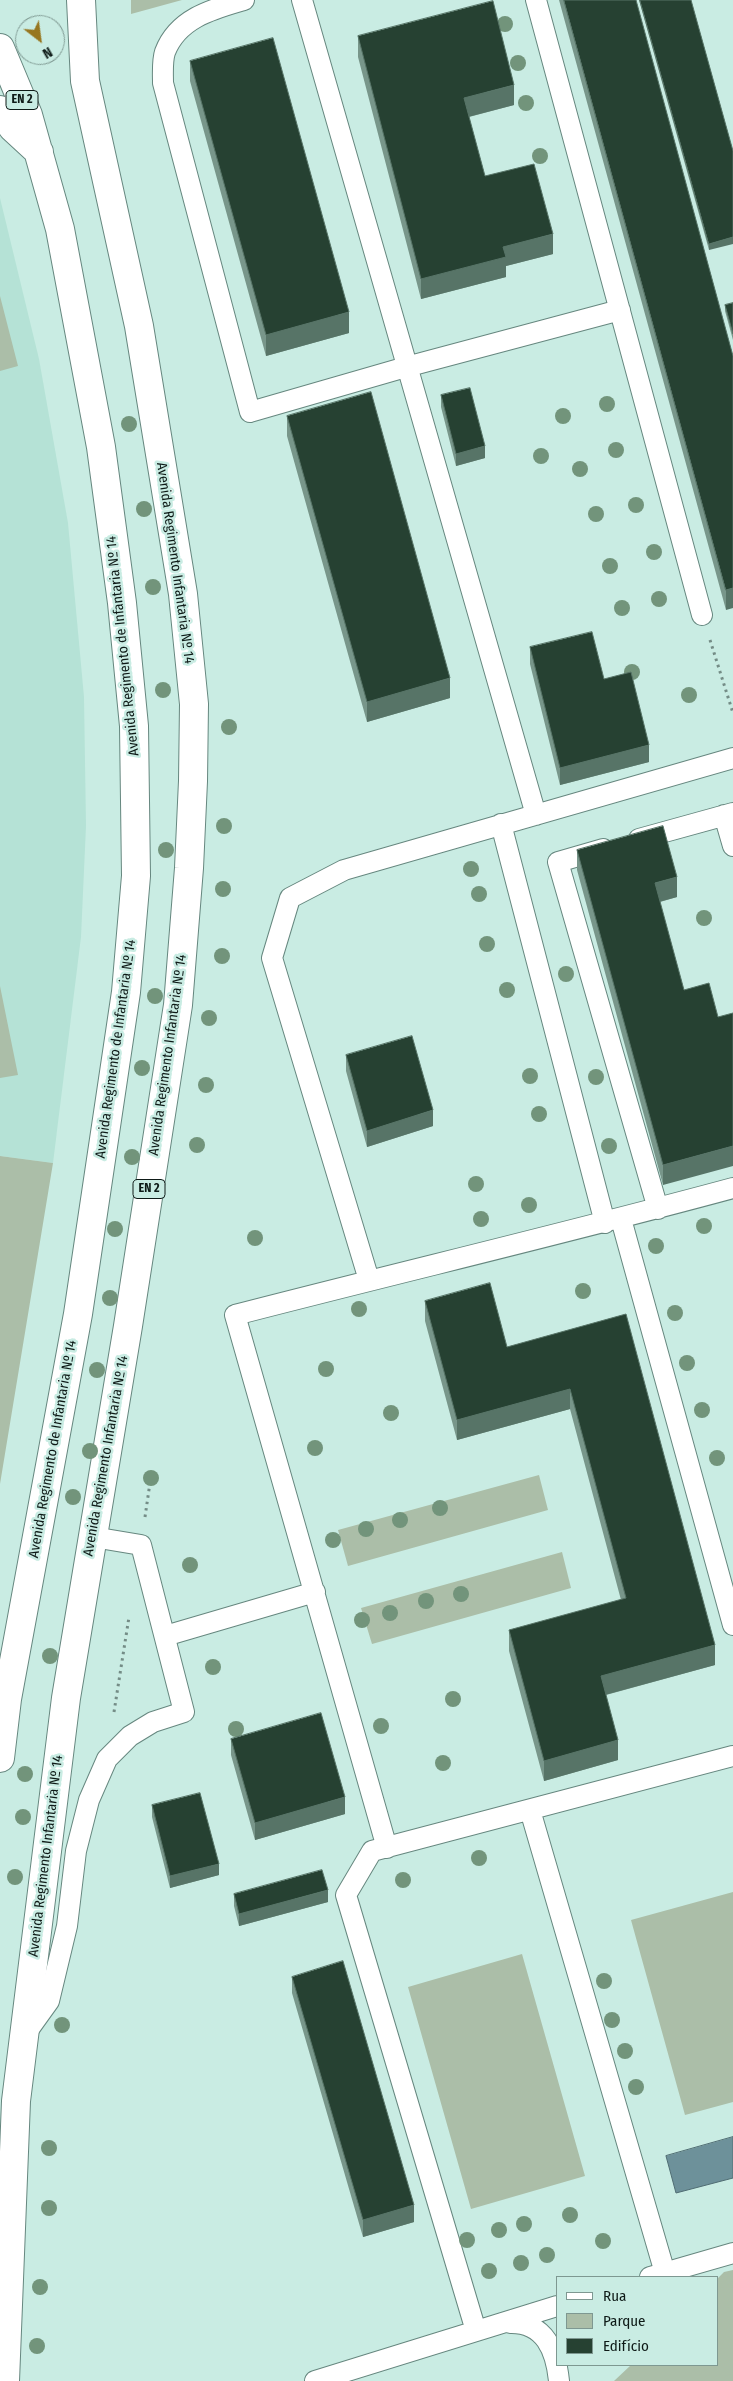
<!DOCTYPE html>
<html>
<head>
<meta charset="utf-8">
<style>
	body { margin:0 }
	#map { position:relative; width:733px; height:2381px; overflow:hidden; background:#c9ece3; font-family:"Fira Sans Condensed",sans-serif }
	canvas { display:block }
	.legend { position:absolute; left:556px; top:2276px; width:162px; height:90px; box-sizing:border-box; background:#c9ece3; border:1px solid #7e9891; margin:0; padding:6px 9px; list-style:none; font-size:15px; color:#0e1a17 }
	.legend li { display:flex; align-items:center; gap:10px; height:25px }
	.legend b { width:25px; border:1px solid #7e9891 }
	.north { position:absolute; left:15px; top:15px; width:50px; height:50px; box-sizing:border-box; background:#c9ece3; border:1px solid #7e9891; border-radius:50%; rotate:150deg; font-size:14px; font-weight:700; line-height:20px; text-align:center; color:#0e1a17 }
	.north::after { content:''; display:block; margin:auto; width:18px; height:22px; background:#97761f; clip-path:polygon(50% 0,100% 100%,50% 72%,0 100%) }
</style>
</head>
<body>
<div id="map">
<canvas width="733" height="2381"></canvas>
<ul class="legend">
<li><b style="height:6px;background:#fff"></b>Rua</li>
<li><b style="height:14px;background:#abbea8"></b>Parque</li>
<li><b style="height:14px;background:#264132"></b>Edifício</li>
</ul>
<div class="north">N</div>
</div>
<script>
const context = document.querySelector('canvas').getContext('2d');
context.lineJoin = 'round';
function paint(path, color) { context.fillStyle = color; context.fill(path, 'evenodd'); }
function strokePath(path, color, width, dash) { context.strokeStyle = color; context.lineWidth = width; context.lineCap = dash ? 'butt' : 'round'; context.setLineDash(dash || []); context.stroke(path); }
function drawText(font, color, halo, rows, align = 'center') {
  context.font = font + ' "Fira Sans Condensed",sans-serif'; context.lineWidth = 5; context.setLineDash([]); context.textBaseline = 'middle'; context.strokeStyle = halo; context.fillStyle = color; for (const [text, x, y, turn = 0] of rows) {
    context.save(); context.translate(x, y); context.rotate((+turn || 0) * Math.PI / 180); context.textAlign = isNaN(turn) ? turn : align; if (halo) context.strokeText(text, 0, 0); context.fillText(text, 0, 0); context.restore();
  }
}
const built = new Path2D(`
	M0,198L39,359L68,523L84,697L86,826L81,937L53,1163L0,1156Z`);
const green = new Path2D(`
	M131,0H182L131,14Z
	M0,296L18,366L0,371Z
	M0,986L18,1075L0,1078Z
	M0,1156L53,1163L0,1484Z
	M539,1475L548,1510L348,1566L338,1530Z
	M562,1552L571,1588L372,1644L361,1608Z
	M733,1892V2102L685,2115L631,1920Z
	M522,1954L585,2176L471,2209L408,1987Z
	M733,2270V2381H614L631,2365H717V2279L724,2272Z`);
const water = new Path2D(`
	M733,2137V2178L676,2193L666,2156Z`);
const path = new Path2D(`
	M710,640L733,713
	M145,1517L151,1476
	M114,1712L129,1617`);
const lane = new Path2D(`
	M244,0C213,9 178,18 165,52C162,61 163,74 163,83L250,412L406,367L620,310
	M302,0L536,815
	M536,0L702,615
	M724,815L733,846
	M501,824L605,1223
	M639,839L733,813
	M603,849L558,862L658,1209
	M621,1219L733,1625
	M369,1280L272,958L290,898L344,870L733,758
	M165,1636L315,1592
	M530,1810L665,2273
	M387,1848L235,1315C401,1272 567,1233 733,1188
	M26,2033L49,2001L67,1926L76,1851L89,1800L107,1759L130,1736L153,1722L184,1712L141,1545L93,1537
	M650,2277L733,2253
	M510,2323C545,2322 556,2351 559,2381
	M476,2331L346,1895L372,1851L733,1756
	M315,2381L557,2306`);
const primary = new Path2D(`
	M0,48L28,115L60,229L101,447L122,603L134,726L136,876L126,992L78,1314L7,1699L0,1758
	M0,110L13,128L39,152
	M5,2381L16,2101L66,1698L128,1326L178,1005L189,868L193,781L194,704L183,594L139,326L85,81L81,0`);
const trees = [
	[505,24],
	[518,63],
	[526,103],
	[540,156],
	[607,404],
	[563,416],
	[129,424],
	[616,450],
	[541,456],
	[580,469],
	[636,505],
	[144,509],
	[596,514],
	[654,552],
	[610,566],
	[153,587],
	[659,599],
	[622,608],
	[632,672],
	[163,690],
	[689,695],
	[229,727],
	[224,826],
	[166,850],
	[471,869],
	[223,889],
	[479,894],
	[704,918],
	[487,944],
	[222,956],
	[566,974],
	[507,990],
	[155,996],
	[209,1018],
	[142,1068],
	[530,1076],
	[596,1077],
	[206,1085],
	[539,1114],
	[197,1145],
	[609,1146],
	[132,1157],
	[476,1184],
	[529,1205],
	[481,1219],
	[704,1226],
	[115,1229],
	[255,1238],
	[656,1246],
	[583,1291],
	[110,1298],
	[359,1309],
	[675,1313],
	[687,1363],
	[326,1369],
	[97,1370],
	[702,1410],
	[391,1413],
	[315,1448],
	[90,1451],
	[717,1458],
	[151,1478],
	[73,1497],
	[440,1508],
	[400,1520],
	[366,1529],
	[333,1540],
	[190,1565],
	[461,1594],
	[426,1601],
	[390,1613],
	[362,1620],
	[50,1656],
	[213,1667],
	[453,1699],
	[381,1726],
	[236,1729],
	[443,1763],
	[25,1774],
	[23,1817],
	[479,1858],
	[15,1877],
	[403,1880],
	[604,1981],
	[612,2020],
	[62,2025],
	[625,2051],
	[636,2087],
	[49,2148],
	[49,2208],
	[570,2215],
	[524,2224],
	[499,2230],
	[467,2240],
	[603,2241],
	[547,2255],
	[521,2263],
	[489,2271],
	[40,2287],
	[37,2346]
];
const wall = new Path2D(`
	M559,0H636L733,356L726,610Z
	M639,0H691L733,151L709,250Z
	M358,36L514,105L469,117L485,176L553,254L506,266V277L421,299L358,57Z
	M190,61L349,333L266,356L190,81Z
	M733,303V340L725,311V305Z
	M441,395L485,458L456,466L441,407Z
	M287,416L450,698L367,722L287,436Z
	M530,647L604,679L649,762L560,785L530,664Z
	M577,850L677,897L660,902L684,990L663,1185L577,870Z
	M346,1055L433,1126L367,1147L346,1071Z
	M425,1301L507,1347L626,1314L715,1665L606,1695L618,1760L544,1781L509,1651V1630L621,1600L570,1409L457,1440L425,1321Z
	M231,1739L345,1814L255,1840L231,1755Z
	M152,1805L219,1875L170,1888L152,1817Z
	M234,1894L328,1902L239,1926L234,1906Z
	M292,1977L414,2222L363,2237L292,1993Z`);
const shadedWall = new Path2D(`
	M514,85V105L464,118V98Z
	M553,234V254L506,266V277L421,299V279L503,247Z
	M733,237V244L709,250V244Z
	M349,312V333L266,356V335Z
	M485,446V458L456,466V454Z
	M733,588V608L726,610V590Z
	M450,678V698L367,722V702Z
	M649,745V762L560,785V768Z
	M677,877V897L655,903V883Z
	M433,1110V1126L367,1147V1131Z
	M733,1146V1166L663,1185V1165Z
	M570,1389V1409L457,1440V1420Z
	M715,1645V1665L601,1696V1676Z
	M618,1740V1760L544,1781V1761Z
	M345,1797V1814L255,1840V1823Z
	M219,1864V1875L170,1888V1876Z
	M328,1890V1902L239,1926V1914Z
	M414,2205V2222L363,2237V2220Z`);
const building = new Path2D(`
	M564,0H636L733,356V588L726,590Z
	M640,0H691L733,151V237L709,244Z
	M493,1L514,85L464,98L485,176L534,164L553,234L503,247L506,257L421,279L358,36Z
	M273,38L349,312L266,335L190,61Z
	M733,303V334L725,305Z
	M470,388L485,446L456,454L441,395Z
	M371,392L450,678L367,702L287,416Z
	M592,632L604,679L631,672L649,745L560,768L530,647Z
	M663,826L677,877L655,883L684,990L709,983L718,1017L733,1013V1146L663,1165L577,850Z
	M412,1036L433,1110L367,1131L346,1055Z
	M490,1283L507,1347L626,1314L715,1645L601,1676L618,1740L544,1761L509,1630L626,1598L570,1389L457,1420L425,1301Z
	M321,1713L345,1797L255,1823L231,1739Z
	M200,1793L219,1864L170,1876L152,1805Z
	M322,1870L328,1890L239,1914L234,1894Z
	M343,1961L414,2205L363,2220L292,1977Z`);
const shields = [
	[22,100,32],
	[149,1189,32]
];
const shieldNames = [
	["EN 2",22,100],
	["EN 2",149,1189]
];
const streetNames = [
	["Avenida Regimento Infantaria Nº 14",175,563,82],
	["Avenida Regimento de Infantaria Nº 14",123,646,-96],
	["Avenida Regimento de Infantaria Nº 14",116,1049,-82],
	["Avenida Regimento Infantaria Nº 14",168,1055,-82],
	["Avenida Regimento de Infantaria Nº 14",53,1449,-80],
	["Avenida Regimento Infantaria Nº 14",106,1456,-80],
	["Avenida Regimento Infantaria Nº 14",46,1856,-83]
];
paint(built, '#b5e2d6');
paint(green, '#abbea8');
paint(water, '#6d919a');
strokePath(water, '#506d73', 1);
strokePath(lane, '#66877f', 22);
strokePath(primary, '#66877f', 30);
strokePath(path, '#748c86', 3, [2.5, 4]);
strokePath(lane, '#fff', 20);
strokePath(primary, '#fff', 28);
context.fillStyle = '#72947b';
for (const [x, y] of trees) { context.beginPath(); context.arc(x, y, 8, 0, 2 * Math.PI); context.fill(); }
paint(wall, '#78968a');
paint(shadedWall, '#577467');
paint(building, '#264132');
strokePath(building, '#577467', 1);
for (const [x, y, w] of shields) { const box = new Path2D(); box.roundRect(x - w / 2, y - 9.5, w, 19, 4); context.fillStyle = '#c9ece3'; context.fill(box); strokePath(box, '#0e1a17', 1); }
drawText('bold 12px', '#0e1a17', null, shieldNames);
drawText('14px', '#0e1a17', '#c9ece3', streetNames);
</script>
</body>
</html>
